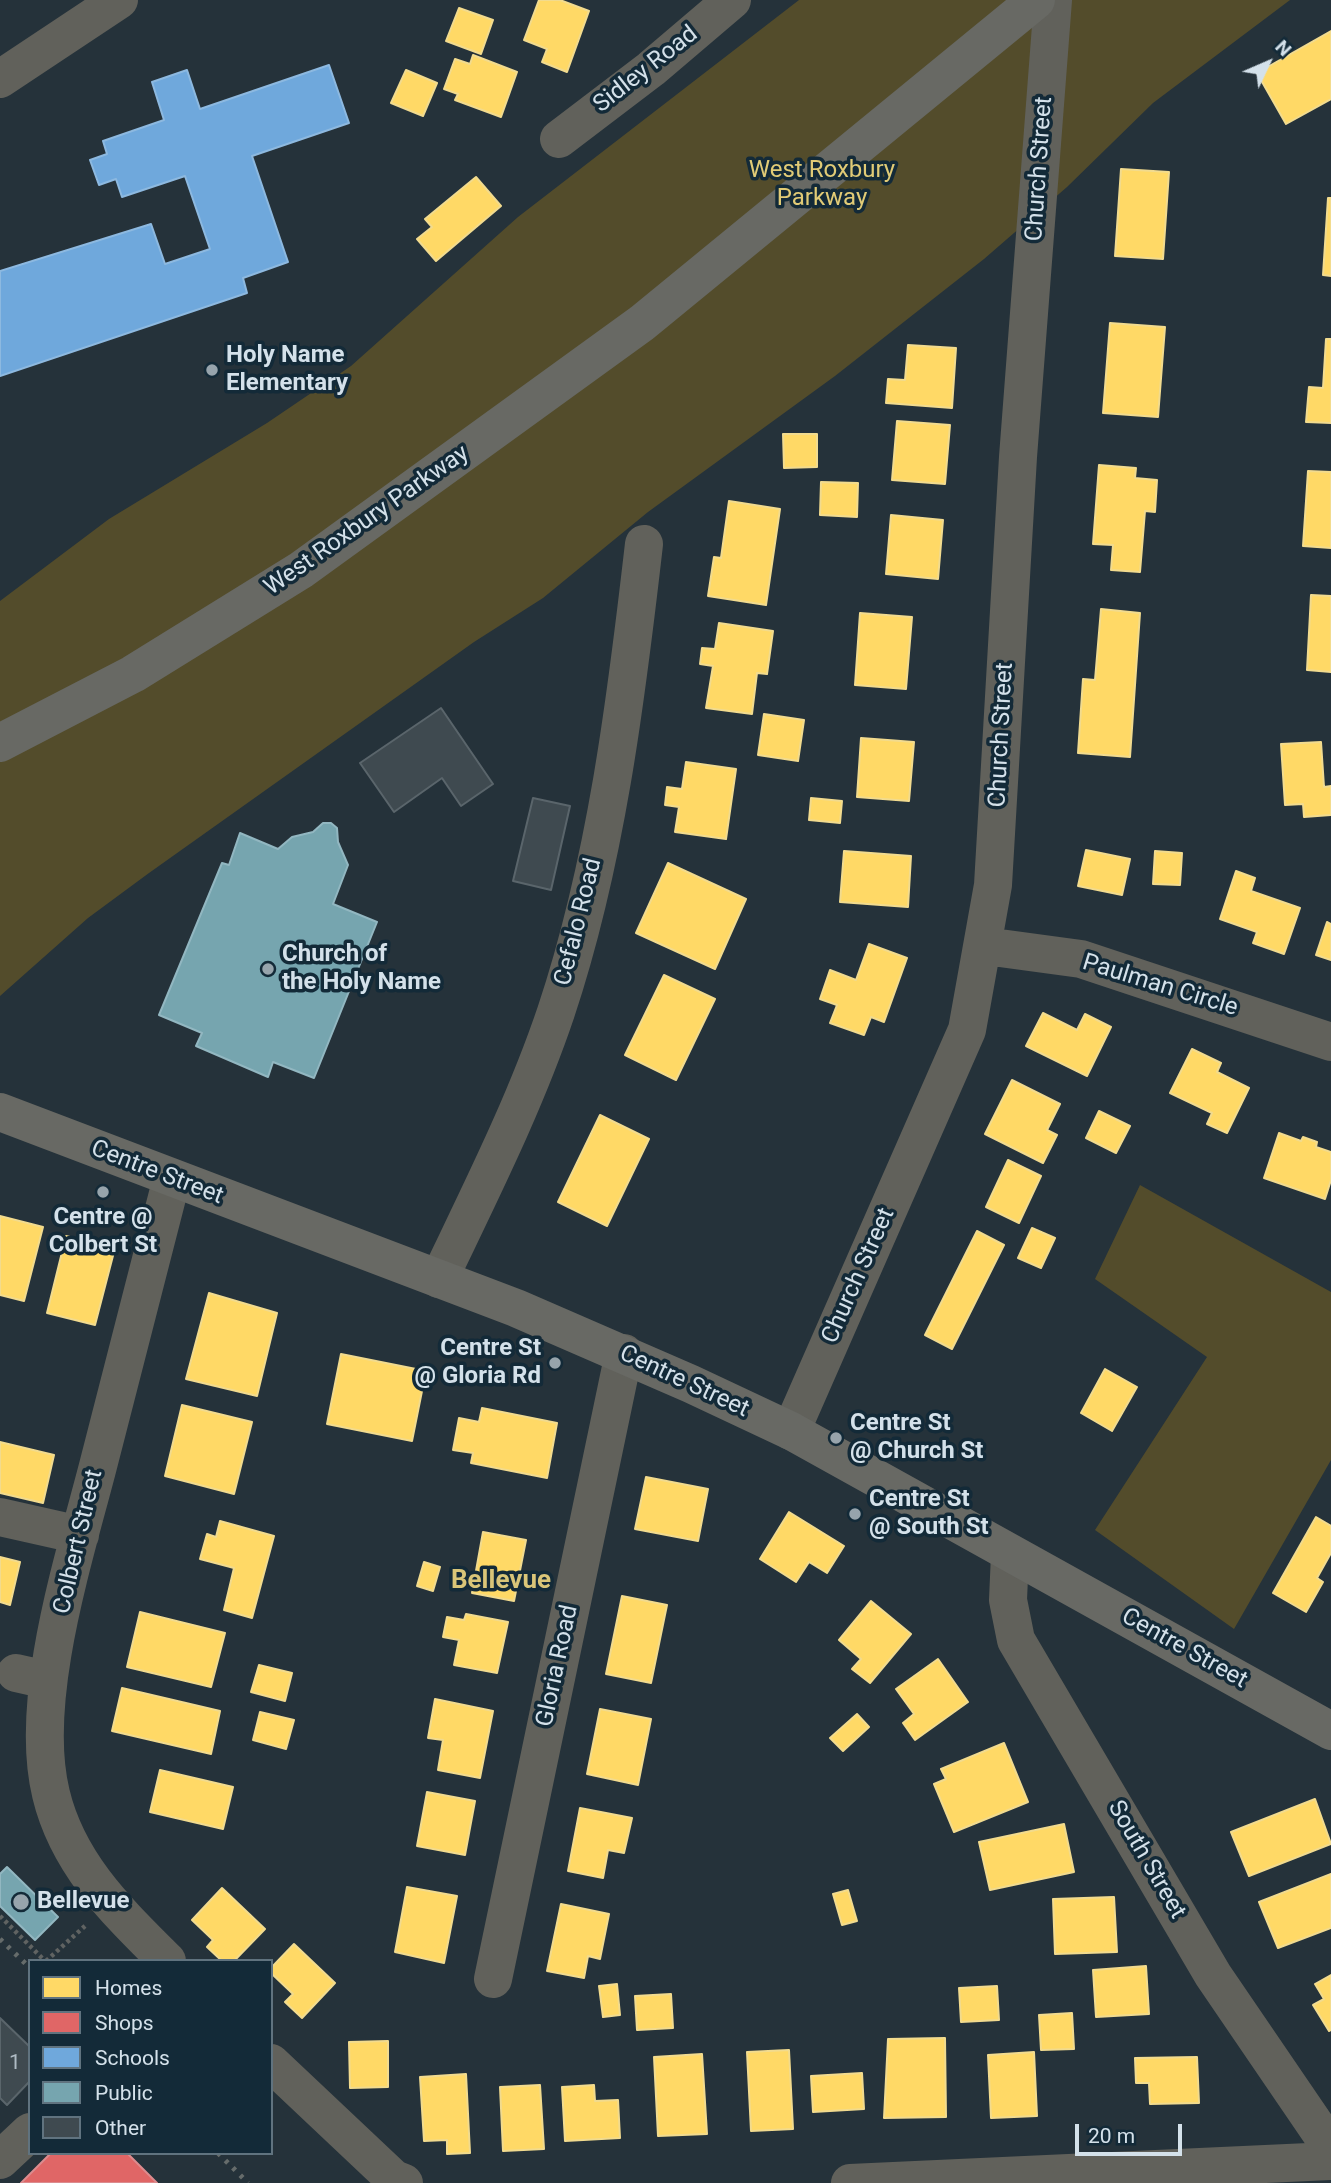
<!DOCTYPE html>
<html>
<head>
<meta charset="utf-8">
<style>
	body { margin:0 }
	#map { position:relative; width:1331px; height:2183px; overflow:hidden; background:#25323a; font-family:Roboto,sans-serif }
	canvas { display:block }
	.legend { position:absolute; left:28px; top:1959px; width:245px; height:196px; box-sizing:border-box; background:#132a38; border:2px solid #60737f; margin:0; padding:9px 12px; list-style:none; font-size:21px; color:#d4e1ea }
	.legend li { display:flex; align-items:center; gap:14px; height:35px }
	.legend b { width:35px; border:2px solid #60737f }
	.north { position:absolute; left:1233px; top:28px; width:70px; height:70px; -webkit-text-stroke:5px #132a38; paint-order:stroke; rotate:46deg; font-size:19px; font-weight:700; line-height:28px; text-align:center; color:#d4e1ea }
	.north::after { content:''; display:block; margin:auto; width:24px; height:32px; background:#d4e1ea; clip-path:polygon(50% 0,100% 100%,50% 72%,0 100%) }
	.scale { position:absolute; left:1075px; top:2124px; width:107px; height:32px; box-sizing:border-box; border:4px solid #d4e1ea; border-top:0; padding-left:9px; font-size:21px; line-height:24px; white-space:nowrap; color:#d4e1ea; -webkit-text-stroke:5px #132a38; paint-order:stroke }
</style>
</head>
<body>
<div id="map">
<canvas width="1331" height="2183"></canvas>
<ul class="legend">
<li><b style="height:19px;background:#ffd966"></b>Homes</li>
<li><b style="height:19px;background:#e06666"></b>Shops</li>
<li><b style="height:19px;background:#6fa8dc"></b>Schools</li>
<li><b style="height:19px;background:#76a5af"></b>Public</li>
<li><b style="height:19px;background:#3f4a50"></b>Other</li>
</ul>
<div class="north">N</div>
<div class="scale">20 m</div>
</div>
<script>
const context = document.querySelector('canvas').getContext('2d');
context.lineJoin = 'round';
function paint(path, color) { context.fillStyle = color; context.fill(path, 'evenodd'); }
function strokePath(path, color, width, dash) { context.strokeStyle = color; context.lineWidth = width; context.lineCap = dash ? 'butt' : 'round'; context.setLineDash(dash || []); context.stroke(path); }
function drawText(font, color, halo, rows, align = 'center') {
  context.font = font + ' Roboto,sans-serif'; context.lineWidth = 7; context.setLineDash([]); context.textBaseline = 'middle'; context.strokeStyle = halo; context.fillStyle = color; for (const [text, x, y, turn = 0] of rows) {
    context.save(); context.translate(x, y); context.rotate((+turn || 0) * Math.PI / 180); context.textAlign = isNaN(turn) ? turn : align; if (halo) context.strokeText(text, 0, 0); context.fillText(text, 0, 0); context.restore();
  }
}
const green = new Path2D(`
	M799,0H1290L1153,103L1067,187L984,259L835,376L648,512L543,598L474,642L149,873L88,918L0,996V601L109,519L267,423L351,366L518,217Z
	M1140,1185L1331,1292V1460L1234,1629L1095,1530L1207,1357L1095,1279Z`);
const homes = new Path2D(`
	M539,0H560L589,11L567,72L542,62L547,49L524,40Z
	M459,8L493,20L481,54L446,41Z
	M1331,31V99L1286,124L1257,73Z
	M473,55L517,72L501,117L455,100L458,94L444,89L455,59L470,64Z
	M406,70L437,83L423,116L391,103Z
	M1121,169L1169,172L1163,259L1115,256Z
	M476,177L501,206L436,261L417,239L432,227L425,219Z
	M1328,198H1331V276L1323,275Z
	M1110,323L1165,327L1158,417L1103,413Z
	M1326,339H1331V423L1306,422L1309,387L1323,388Z
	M908,345L956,348L952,408L886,403L888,379L905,380Z
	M897,421L950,425L945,484L892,480Z
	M783,434H817V467L784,468Z
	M1099,465L1136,468L1135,478L1157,480L1155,512L1145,511L1140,572L1111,570L1113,545L1093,544Z
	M1308,471L1331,472V548L1303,546Z
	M821,482L858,483L857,517L820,515Z
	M729,501L780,509L766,605L708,596L714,557L721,558Z
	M891,515L943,520L938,579L886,574Z
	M1311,595L1331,596V672L1307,670Z
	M1101,609L1140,613L1130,757L1078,753L1083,679L1095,680Z
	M860,613L912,617L906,689L855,685Z
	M719,623L773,631L767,674L757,673L752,714L706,708L713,666L700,664L702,648L715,649Z
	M764,714L804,720L798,761L758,755Z
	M861,738L914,742L909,801L857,797Z
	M1321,742L1324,787L1331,786V815L1304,817L1303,804L1285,805L1281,744Z
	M686,762L736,769L726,839L675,832L679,807L665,805L667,787L682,789Z
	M811,798L842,801L840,823L809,820Z
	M1086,850L1130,859L1122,895L1078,886Z
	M844,851L911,856L908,907L840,902Z
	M1155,851L1182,853L1180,885L1153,884Z
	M668,863L746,899L715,969L636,933Z
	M1236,871L1255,878L1251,891L1300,908L1284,954L1253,943L1257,932L1220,919Z
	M1327,922L1331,924V960L1316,955Z
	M869,944L907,958L884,1022L871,1017L864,1035L830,1023L837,1005L820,999L830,970L856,980Z
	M664,975L715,999L676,1080L625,1055Z
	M1043,1013L1077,1030L1085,1014L1111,1027L1087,1076L1026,1046Z
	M1192,1049L1221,1063L1217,1072L1249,1088L1227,1133L1207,1124L1212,1113L1170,1093Z
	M1012,1080L1060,1104L1047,1130L1057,1135L1043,1163L985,1134Z
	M1099,1111L1130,1126L1116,1153L1086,1138Z
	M600,1115L649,1139L607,1226L558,1202Z
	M1279,1133L1301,1141L1303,1137L1317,1142L1316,1147L1331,1152V1180L1325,1199L1264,1178Z
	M1008,1160L1041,1176L1019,1223L986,1207Z
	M0,1216L43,1227L24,1301L0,1295Z
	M1032,1228L1055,1238L1041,1268L1018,1258Z
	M977,1231L1004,1245L952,1349L925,1335Z
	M66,1236L115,1248L95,1325L47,1313Z
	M209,1293L277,1313L257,1396L186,1379Z
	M341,1354L426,1371L412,1441L327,1424Z
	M1105,1369L1137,1387L1112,1431L1081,1413Z
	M182,1405L252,1422L234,1494L165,1476Z
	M482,1408L557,1423L547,1478L471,1463L473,1453L453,1450L459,1418L479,1422Z
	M0,1442L54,1455L43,1503L0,1493Z
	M646,1477L708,1489L698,1541L635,1529Z
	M789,1512L844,1546L827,1573L809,1562L796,1582L760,1559Z
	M1316,1517L1331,1526V1553L1317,1578L1323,1582L1306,1612L1273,1593Z
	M220,1521L274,1536L252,1618L224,1610L234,1568L200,1559L207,1534L216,1537Z
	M483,1532L526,1540L514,1601L472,1593Z
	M0,1557L20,1562L10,1605L0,1602Z
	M424,1562L440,1567L433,1591L417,1586Z
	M622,1596L667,1605L651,1683L606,1674Z
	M871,1601L911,1634L870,1683L852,1669L861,1659L839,1640Z
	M140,1612L225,1633L211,1687L127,1667Z
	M466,1614L508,1622L497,1673L454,1665L459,1640L443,1637L447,1617L464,1620Z
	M938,1659L968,1702L915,1740L903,1723L914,1714L896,1689Z
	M259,1665L292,1673L285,1701L251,1692Z
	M122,1688L220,1711L211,1754L112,1731Z
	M435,1699L493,1711L480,1778L438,1770L443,1740L428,1738Z
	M600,1709L651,1719L638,1785L587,1774Z
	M260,1712L294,1720L286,1749L253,1740Z
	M857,1714L869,1727L843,1751L830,1738Z
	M1004,1743L1028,1802L954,1832L934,1784L946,1779L941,1769Z
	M160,1770L233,1787L223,1829L150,1812Z
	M427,1792L475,1801L465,1855L417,1846Z
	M1315,1799L1331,1844L1249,1876L1231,1832Z
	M580,1808L632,1818L624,1853L608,1850L603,1878L568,1871Z
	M1064,1824L1074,1872L990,1890L979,1842Z
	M1331,1874V1928L1278,1948L1259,1902Z
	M407,1887L457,1896L444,1963L395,1952Z
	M222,1888L265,1929L234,1961H222L207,1947L213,1940L192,1920Z
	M848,1890L857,1921L842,1925L833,1894Z
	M1114,1897L1117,1952L1055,1954L1053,1899Z
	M561,1904L609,1914L600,1959L588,1956L584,1978L547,1971Z
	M294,1944L335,1983L302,2018L285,2002L293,1994L271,1973V1968Z
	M1146,1966L1149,2014L1096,2017L1093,1970Z
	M1331,1975V2030L1329,2031L1313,2005L1324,1999L1315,1984Z
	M617,1984L620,2015L603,2017L599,1986Z
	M997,1986L999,2020L961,2022L959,1988Z
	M671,1994L673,2028L637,2030L635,1996Z
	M1072,2013L1074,2049L1041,2050L1039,2015Z
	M945,2038L946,2117L884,2118L888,2039Z
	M388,2041V2087L350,2088L349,2042Z
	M789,2050L793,2129L751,2131L747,2052Z
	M1034,2052L1037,2116L991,2118L988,2055Z
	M702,2054L707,2134L658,2136L654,2057Z
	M1197,2057L1199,2103L1150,2104L1149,2083H1136L1135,2058Z
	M862,2073L864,2109L813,2112L811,2076Z
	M466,2074L470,2153L447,2154V2140L424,2141L420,2077Z
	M540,2085L544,2149L503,2151L500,2087Z
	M594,2085L595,2101L618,2100L620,2138L565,2141L562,2087Z`);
const shops = new Path2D(`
	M51,2153H127L157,2183H21Z`);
const schools = new Path2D(`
	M329,65L349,123L252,156L288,262L243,278L247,293L0,376V271L151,224L165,264L210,249L185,176L122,197L116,179L99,185L90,160L107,154L103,141L164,120L152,82L187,70L200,109Z`);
const public = new Path2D(`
	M323,823H331L337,828L338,842L348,865L333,904L377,922L314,1078L273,1062L268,1077L196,1046L202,1033L159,1015L222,863L229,865L240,833L278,849L292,837L313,832Z
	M7,1867L58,1917L35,1940L0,1906V1874Z`);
const building = new Path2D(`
	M441,708L493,784L461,806L442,778L394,812L360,763Z
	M533,798L570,806L551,890L513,881Z
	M0,2018L30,2047V2081L7,2105L0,2098Z`);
const path = new Path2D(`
	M0,1916L45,1961
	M46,1961L85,1926`);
const minor = new Path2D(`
	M0,79L119,0
	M559,139L651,69L732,0
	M985,946L1081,959L1331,1042
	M439,1279C481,1191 525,1104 556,1012C606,862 626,701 644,544
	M791,1431L967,1030L993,885L1018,457L1053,0
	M0,1517L80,1535
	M1010,1554L1008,1600L1016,1640L1213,1975L1331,2148
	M16,1673L47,1680
	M167,1961C118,1912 68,1865 51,1794C28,1700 74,1559 98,1466C122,1370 147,1274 172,1178
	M493,1979L624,1353
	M271,2063L394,2179L404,2183
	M0,2160L30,2132
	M850,2183L1331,2161`);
const major = new Path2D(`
	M0,743L133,674L301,570L642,323L1036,0
	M0,1112L516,1308L691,1384L791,1431L1331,1731`);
const rail = new Path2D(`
	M0,1939L30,1968
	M218,2153L248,2183`);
const markers = [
	[212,370,7,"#97a4ac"],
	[268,969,7,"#97a4ac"],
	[103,1192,7,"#97a4ac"],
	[555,1363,7,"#97a4ac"],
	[836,1438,7,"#97a4ac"],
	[855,1514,7,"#97a4ac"],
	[21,1902,9,"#97a4ac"]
];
const numberNames = [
	["1",15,2064]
];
const streetNames = [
	["Sidley Road",646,70,-38],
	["Church Street",1040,169,-86],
	["West Roxbury Parkway",367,521,-35],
	["Church Street",1002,735,-87],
	["Cefalo Road",579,922,-76],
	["Paulman Circle",1160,986,17],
	["Centre Street",157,1173,21],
	["Church Street",859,1276,-66],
	["Centre Street",684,1382,25],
	["Colbert Street",79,1542,-77],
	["Centre Street",1184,1649,29],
	["Gloria Road",558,1666,-78],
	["South Street",1146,1860,60]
];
const parkNames = [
	["West Roxbury",822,171],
	["Parkway",822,199]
];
const poiNames = [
	["Holy Name",226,356],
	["Elementary",226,384],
	["Church of",282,955],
	["the Holy Name",282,983],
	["Centre @",103,1218,"center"],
	["Colbert St",103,1246,"center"],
	["Centre St",541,1349,"right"],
	["@ Gloria Rd",541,1377,"right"],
	["Centre St",850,1424],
	["@ Church St",850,1452],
	["Centre St",869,1500],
	["@ South St",869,1528],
	["Bellevue",37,1902]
];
const neighbourhoodNames = [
	["Bellevue",501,1581]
];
paint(green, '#534c2b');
paint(homes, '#ffd966');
strokePath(homes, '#f2db8e', 2);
paint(shops, '#e06666');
strokePath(shops, '#dc8b8e', 2);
paint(schools, '#6fa8dc');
strokePath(schools, '#8db9e0', 2);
paint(public, '#76a5af');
strokePath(public, '#92b7c1', 2);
paint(building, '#3f4a50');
strokePath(building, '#5a656b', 2);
strokePath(path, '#606362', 4.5, [3.5, 3.5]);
strokePath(minor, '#61615b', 38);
strokePath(major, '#686964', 38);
strokePath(rail, '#666c6b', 5, [3.5, 7]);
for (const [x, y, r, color] of markers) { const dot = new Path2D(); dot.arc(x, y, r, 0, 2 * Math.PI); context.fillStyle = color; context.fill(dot); strokePath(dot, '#132a38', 2.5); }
drawText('21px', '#afbbc4', null, numberNames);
drawText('24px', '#d4e1ea', '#132a38', streetNames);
drawText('24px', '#e1cb76', '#132a38', parkNames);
drawText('bold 24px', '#d4e1ea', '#132a38', poiNames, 'left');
drawText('bold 26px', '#d9c578', '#132a38', neighbourhoodNames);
</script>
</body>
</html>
